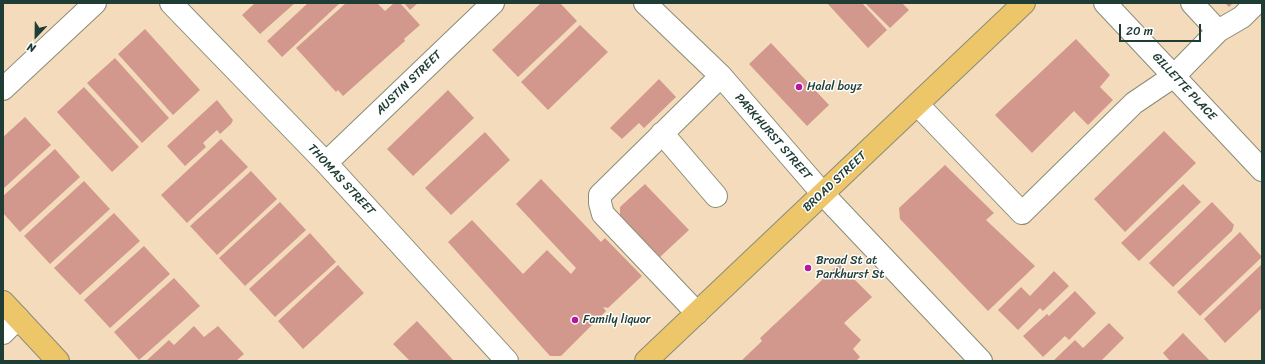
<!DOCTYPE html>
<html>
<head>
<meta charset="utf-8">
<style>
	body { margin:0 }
	#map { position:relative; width:1265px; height:364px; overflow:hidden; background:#f3dbbb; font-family:Sriracha,sans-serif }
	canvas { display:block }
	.frame { position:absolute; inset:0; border:4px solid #1f3d34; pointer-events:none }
	.north { position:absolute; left:16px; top:16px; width:40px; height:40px; -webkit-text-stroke:3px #fff; paint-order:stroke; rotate:202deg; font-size:11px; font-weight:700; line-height:16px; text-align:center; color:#1f3d34 }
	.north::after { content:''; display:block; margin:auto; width:14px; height:18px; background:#1f3d34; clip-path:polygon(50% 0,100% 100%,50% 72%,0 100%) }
	.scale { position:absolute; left:1119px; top:24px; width:82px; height:18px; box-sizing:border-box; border:2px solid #1f3d34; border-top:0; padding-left:5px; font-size:12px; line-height:14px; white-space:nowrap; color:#1f3d34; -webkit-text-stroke:3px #fff; paint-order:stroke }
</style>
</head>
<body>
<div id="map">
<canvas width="1265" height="364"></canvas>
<div class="frame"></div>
<div class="north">N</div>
<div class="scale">20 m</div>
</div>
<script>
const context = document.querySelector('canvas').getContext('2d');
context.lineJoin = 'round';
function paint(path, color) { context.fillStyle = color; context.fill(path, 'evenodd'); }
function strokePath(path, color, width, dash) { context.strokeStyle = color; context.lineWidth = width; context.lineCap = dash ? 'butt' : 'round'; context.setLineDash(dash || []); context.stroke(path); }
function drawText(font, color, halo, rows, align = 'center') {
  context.font = font + ' Sriracha,sans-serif'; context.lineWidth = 3; context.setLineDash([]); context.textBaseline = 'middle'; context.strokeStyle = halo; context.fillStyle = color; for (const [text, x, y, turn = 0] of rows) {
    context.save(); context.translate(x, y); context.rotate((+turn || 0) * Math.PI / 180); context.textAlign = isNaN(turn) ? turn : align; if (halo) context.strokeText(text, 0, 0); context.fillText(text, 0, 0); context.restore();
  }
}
const building = new Path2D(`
	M255,3H295L260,34L242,15Z
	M308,3H340L282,57L267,41Z
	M346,3H377L385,11L394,3H400L420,25L404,39L405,41L343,96L338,90L336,92L296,48Z
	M404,3H418L410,10Z
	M541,3H560L577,21L518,77L492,50Z
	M827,3H862L887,30L868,48Z
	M865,3H902L909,10L890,28Z
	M1225,3H1233L1229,7Z
	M580,25L608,52L548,110L521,82Z
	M145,29L200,90L173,115L118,54Z
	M1076,39L1110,75L1100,87L1113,100L1088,125L1074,111L1032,153L995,115Z
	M771,43L829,105L807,126L749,64Z
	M115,58L169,118L142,143L87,83Z
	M659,79L676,97L644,128L639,123L622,139L610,128Z
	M84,87L139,147L112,172L57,112Z
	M448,90L474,118L413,176L387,149Z
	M217,100L233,120L231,124L220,134L217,130L203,143L206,147L185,166L167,146Z
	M25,117L51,145L3,189V137Z
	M1164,131L1196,163L1125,232L1094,199Z
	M485,132L510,160L451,215L425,188Z
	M221,139L248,167L187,223L161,195Z
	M55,149L80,177L20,232L3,213V196Z
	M945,165L994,213L986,220L1035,266L988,311L900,219L899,208Z
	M251,171L277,199L217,255L190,226Z
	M541,179L601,242L605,238L642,276L608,308L603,307L606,311L561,356H550L448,242L472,220L523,274L547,250L571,274L576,268L516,204Z
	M84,181L110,209L50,264L24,236Z
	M645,184L689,230L660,257L620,215V207Z
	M1183,184L1201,202L1139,261L1121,243Z
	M280,202L306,230L245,286L219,258Z
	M1212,202L1234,225L1232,231L1173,287L1149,263Z
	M114,213L140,241L80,295L54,268Z
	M1240,232L1262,257L1200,316L1177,292Z
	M310,233L336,262L275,317L249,289Z
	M144,246L170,274L110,328L84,300Z
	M839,264L872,297L844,323L861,340L853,349L860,357L856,361H741L762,341L760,338Z
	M1262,264V308L1225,343L1204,319Z
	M338,265L364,293L303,349L278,321Z
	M1054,271L1069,286L1043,311L1040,308L1018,330L998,310L1021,287L1030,296Z
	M174,278L200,306L139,360L114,332Z
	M1075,291L1096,313L1069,340L1065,336L1043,357L1023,336L1047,314L1049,316Z
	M417,321L454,361H410L393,344Z
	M1109,323L1124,338L1101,361H1053L1075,340L1083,348Z
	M194,326L204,337L218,326L244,354L236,361H146L169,340L174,345Z
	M1183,333L1210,361H1170L1163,353Z`);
const minor = new Path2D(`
	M171,3L326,163L507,361
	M645,3L721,76L823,194L981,361
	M1105,3L1262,170
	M1192,3L1218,31
	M3,89L95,3
	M918,105L1022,213L1134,103L1174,76L1218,31L1242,17L1256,3
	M662,133L716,196
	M326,163L493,3
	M697,313L603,214L600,203V195L721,76
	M3,333L18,318`);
const major = new Path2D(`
	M3,302L58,361
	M646,361L1024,3`);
const markers = [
	[799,87,4,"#b5179e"],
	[808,268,4,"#b5179e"],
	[575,320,4,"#b5179e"]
];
const streetNames = [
	["AUSTIN STREET",409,83,-44],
	["GILLETTE PLACE",1184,87,47],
	["PARKHURST STREET",773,137,49],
	["THOMAS STREET",341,180,47],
	["BROAD STREET",835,182,-43]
];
const poiNames = [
	["Halal boyz",807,87],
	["Broad St at",816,261],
	["Parkhurst St",816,275],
	["Family liquor",583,320]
];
paint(building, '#d3988d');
strokePath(minor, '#898c78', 24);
strokePath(major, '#898c78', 24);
strokePath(minor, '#fff', 22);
strokePath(major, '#ecc669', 22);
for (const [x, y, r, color] of markers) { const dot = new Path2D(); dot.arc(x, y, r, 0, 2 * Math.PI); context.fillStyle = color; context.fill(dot); strokePath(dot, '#fff', 1.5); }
drawText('12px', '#1f3d34', '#fff', streetNames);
drawText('12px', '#1f3d34', '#fff', poiNames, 'left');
</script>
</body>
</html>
